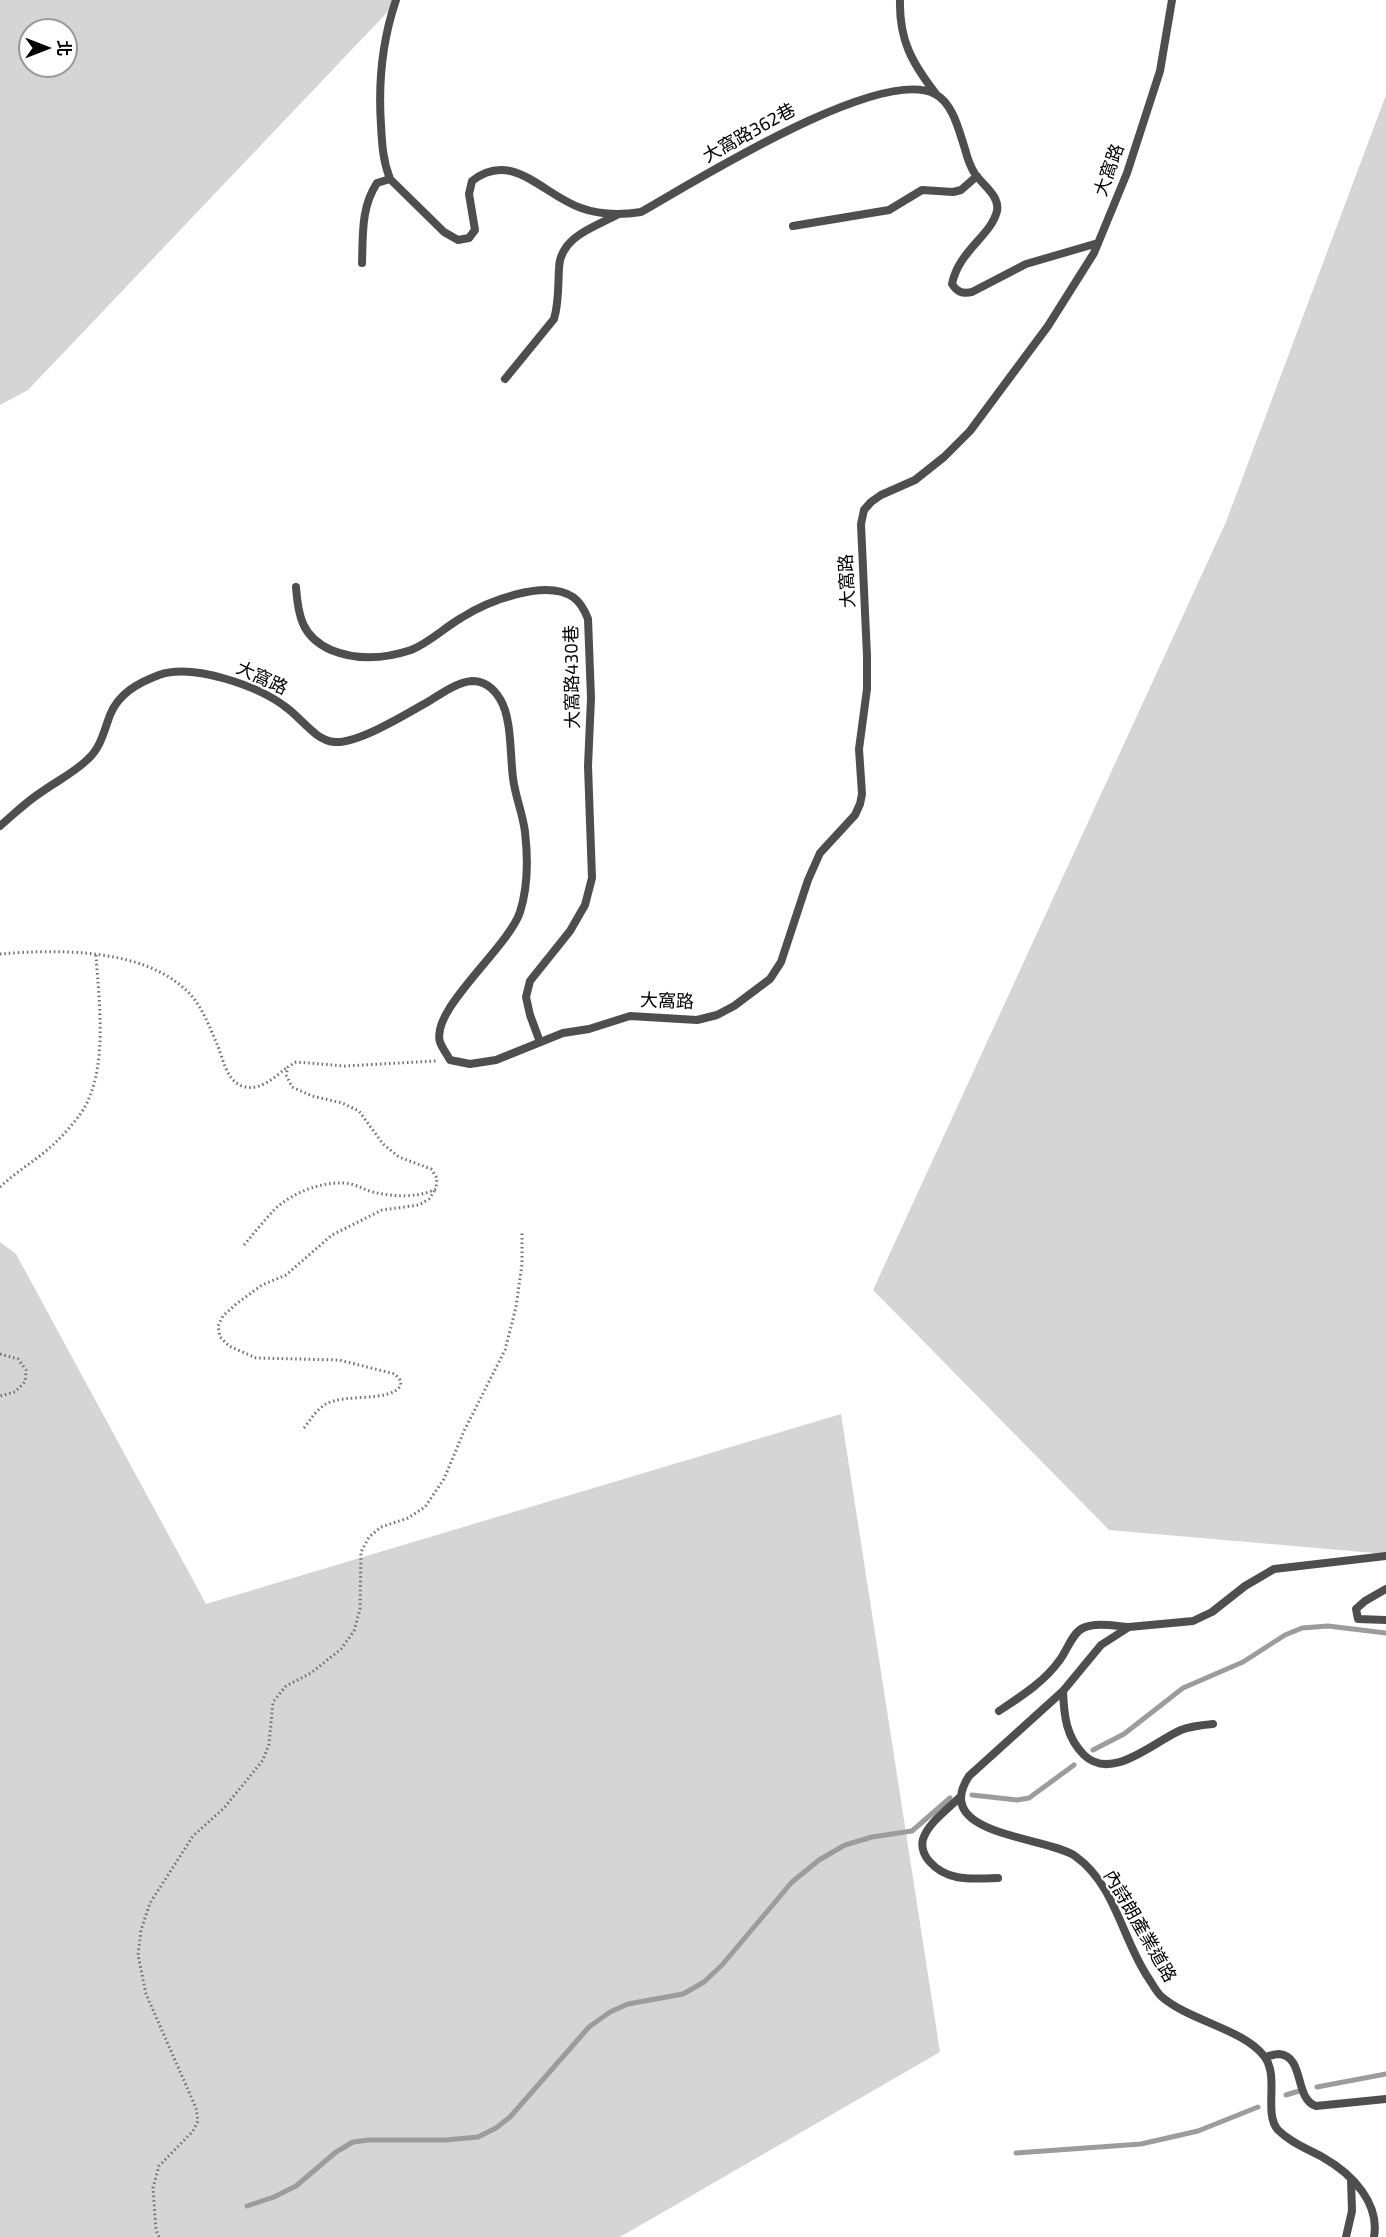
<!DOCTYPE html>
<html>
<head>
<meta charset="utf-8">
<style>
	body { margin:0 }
	#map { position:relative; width:1386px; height:2237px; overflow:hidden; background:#fff; font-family:"Exo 2","Noto Sans TC",sans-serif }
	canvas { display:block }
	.north { position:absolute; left:18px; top:18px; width:60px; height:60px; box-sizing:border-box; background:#fff; border:2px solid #999; border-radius:50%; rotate:90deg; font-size:16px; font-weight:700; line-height:24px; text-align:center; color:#000 }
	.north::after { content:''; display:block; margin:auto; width:21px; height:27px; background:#000; clip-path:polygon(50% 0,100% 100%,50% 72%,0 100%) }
</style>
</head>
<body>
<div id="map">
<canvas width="1386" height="2237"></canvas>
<div class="north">北</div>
</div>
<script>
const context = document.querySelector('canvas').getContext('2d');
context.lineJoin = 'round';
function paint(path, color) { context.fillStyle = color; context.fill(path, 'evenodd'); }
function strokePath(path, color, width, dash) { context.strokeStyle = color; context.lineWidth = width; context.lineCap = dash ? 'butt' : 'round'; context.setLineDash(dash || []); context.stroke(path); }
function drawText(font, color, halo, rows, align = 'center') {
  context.font = font + ' "Exo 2","Noto Sans TC",sans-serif'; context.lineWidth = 4.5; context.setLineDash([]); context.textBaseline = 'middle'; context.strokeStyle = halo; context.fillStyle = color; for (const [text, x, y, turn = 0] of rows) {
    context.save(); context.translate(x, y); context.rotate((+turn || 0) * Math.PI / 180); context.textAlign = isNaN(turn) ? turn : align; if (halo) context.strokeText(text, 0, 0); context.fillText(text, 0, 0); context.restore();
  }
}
const green = new Path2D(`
	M0,0H399L28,390L0,405ZM30,30H66V66H30Z
	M1386,95V1554L1109,1530L873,1290L1226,522Z
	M0,1242L16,1254L206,1604L841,1414L940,2052L620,2237H0Z`);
const stream = new Path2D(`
	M1093,1750L1124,1734L1183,1688L1243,1662L1285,1635L1302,1628L1328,1626L1386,1633
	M972,1795L1017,1800L1029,1798L1074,1765
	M1317,2087L1386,2074
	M1286,2095L1299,2091
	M1016,2153L1141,2144L1198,2131L1258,2107
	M247,2206L274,2197L296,2186L336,2152L353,2142L368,2140H446L478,2137L496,2128L510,2117L589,2027L610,2012L628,2004L683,1994L704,1982L722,1965L792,1882L819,1860L845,1845L872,1837L912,1831L950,1798`);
const path = new Path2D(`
	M0,954C58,949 144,948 188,992C202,1006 209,1026 217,1044C223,1058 226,1080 242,1086C259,1092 274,1078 286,1068
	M0,1187C18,1170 40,1158 57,1141C65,1133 74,1123 81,1113C109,1072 99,1002 96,955
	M244,1245C254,1233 264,1221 274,1210C292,1192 327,1179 351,1184C359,1186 365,1190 373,1192C393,1197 418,1198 436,1189L437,1178L431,1169L399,1157L383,1144L359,1111L342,1103L312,1096L292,1087L286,1075L288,1067L296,1062L345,1066L436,1061
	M0,1354L18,1359L26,1370L25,1382L15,1392L0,1396
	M304,1428C311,1419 317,1409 326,1404C345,1393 391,1403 401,1385L400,1380L395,1374L339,1360L256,1358L229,1346L220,1337L218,1326L223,1316L236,1304L262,1285L286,1275L332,1235L382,1210L419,1205L429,1199L435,1190
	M159,2237L156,2230L153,2188L159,2166L193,2131L198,2121L196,2108L146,1994L138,1955L141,1930L150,1903L193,1836L224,1808L263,1760L269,1744L273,1702L286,1686L311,1673L341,1649L354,1631L360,1609L361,1552L369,1537L381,1527L408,1518L425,1507L444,1479L464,1431L505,1350L516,1307L522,1264V1233`);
const service = new Path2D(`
	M900,0C899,40 912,63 936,94
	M390,179C383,161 382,145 381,125C378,81 382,41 396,0
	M793,226L889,210L922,190L953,192L961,190L977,176
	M362,263C363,235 361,207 377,183L390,179L444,232L458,240L469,238L475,230L469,194L472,181C512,149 543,195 581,208C600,215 621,215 641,212C694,182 880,65 935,94C953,103 959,131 965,149C967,157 970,166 975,174C983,185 1000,196 997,211C991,236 959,250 952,284C957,292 962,294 972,292L1026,264L1098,243
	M505,379L554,319C559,303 558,285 559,268C560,237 594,227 617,215
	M296,587C298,616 302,637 331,650C358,661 384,659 411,650C429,643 444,628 461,618C486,602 545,578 573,597C580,602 585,611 588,619L591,698L588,766L592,878L585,905L570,931L530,981L526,997L530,1015L540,1042
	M0,826C14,814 27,801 43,791C57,781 75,772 88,759C101,747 104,731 110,715C119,693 138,683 159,675C193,663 259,686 287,708C302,719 316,741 335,742C358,744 410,712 431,700C442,693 458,682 472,681C485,681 494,689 500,699C512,718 510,756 513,778C515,796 523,814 525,832C528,858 528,887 520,912C508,948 430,1010 440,1042C442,1048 447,1054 450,1060L470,1064L496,1060L563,1033L589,1029L630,1016L697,1020L717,1015L734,1006L770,979L781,962L808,880L820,853L855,815L860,804L862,794L859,749L867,689V656L861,524L864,510L871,502L881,495L915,480L944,457L970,431L1048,326L1094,253L1127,173L1160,71L1172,0
	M1386,1589L1365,1601L1356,1609L1358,1619L1386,1620
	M1063,1691C1064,1716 1066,1737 1084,1755C1112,1782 1153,1742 1181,1730C1191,1726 1202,1725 1213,1724
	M999,1711C1020,1697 1044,1682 1059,1661C1067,1651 1072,1633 1083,1628C1096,1622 1115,1626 1129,1627
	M960,1797C947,1810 929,1822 923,1839C921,1847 924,1855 929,1861C947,1882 972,1879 998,1878
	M1265,2057C1269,2056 1275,2054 1279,2054C1305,2056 1294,2099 1316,2106L1386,2099
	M1346,2237L1352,2211L1351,2179
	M1374,2237C1380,2203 1352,2174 1324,2158C1308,2149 1291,2143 1278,2130C1263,2113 1280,2076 1264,2056C1243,2029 1190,2021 1162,1997C1157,1993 1153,1985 1149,1979C1122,1940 1116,1885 1075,1856C1046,1836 930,1836 969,1776L1063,1691L1101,1645L1129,1627L1193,1621L1212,1612L1245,1586L1274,1569L1386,1556`);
const streetNames = [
	["大窩路362巷",749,133,-29],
	["大窩路",1109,170,-70],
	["大窩路",847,581,-93],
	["大窩路430巷",572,677,-91],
	["大窩路",262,678,25],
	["大窩路",667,1001,2],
	["內詩朗產業道路",1140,1926,60]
];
paint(green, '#d5d5d5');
strokePath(stream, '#9c9c9c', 5);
strokePath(path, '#707070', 3, [1.5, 3]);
strokePath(service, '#4e4e4e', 8);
drawText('18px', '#000', '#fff', streetNames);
</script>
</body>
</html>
